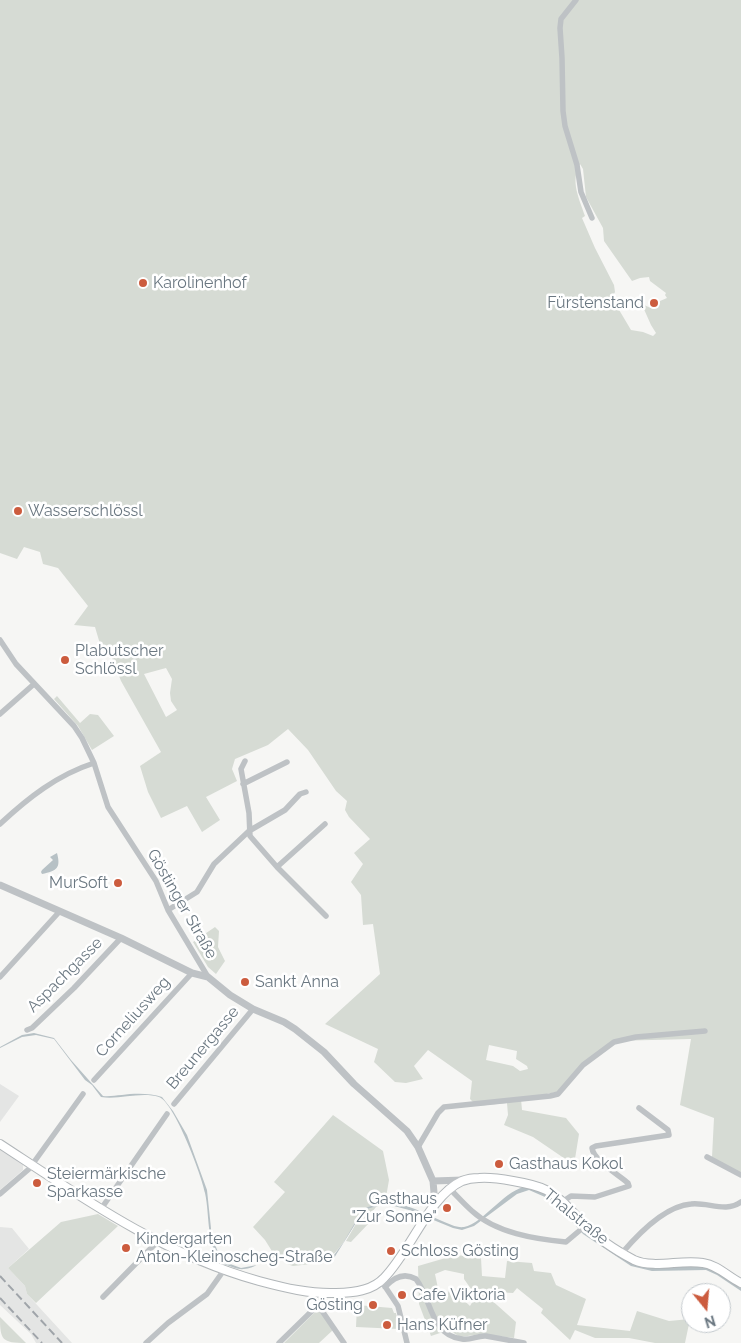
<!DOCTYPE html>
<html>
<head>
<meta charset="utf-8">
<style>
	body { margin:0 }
	#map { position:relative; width:741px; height:1343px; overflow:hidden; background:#f6f6f4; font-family:Raleway,sans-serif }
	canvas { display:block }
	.north { position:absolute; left:681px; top:1283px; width:50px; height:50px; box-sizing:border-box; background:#fff; border:1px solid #c3c9cd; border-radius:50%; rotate:163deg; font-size:14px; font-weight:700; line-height:20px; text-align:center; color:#6a7781 }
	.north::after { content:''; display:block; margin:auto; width:18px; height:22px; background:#cc5c3e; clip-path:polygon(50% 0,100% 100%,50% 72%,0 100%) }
</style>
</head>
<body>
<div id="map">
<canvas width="741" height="1343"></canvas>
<div class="north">N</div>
</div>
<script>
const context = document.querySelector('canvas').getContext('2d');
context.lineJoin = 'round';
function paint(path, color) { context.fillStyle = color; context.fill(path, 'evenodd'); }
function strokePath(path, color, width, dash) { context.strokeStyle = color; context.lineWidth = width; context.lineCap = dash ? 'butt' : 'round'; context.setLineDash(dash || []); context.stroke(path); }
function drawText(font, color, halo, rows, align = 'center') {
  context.font = font + ' Raleway,sans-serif'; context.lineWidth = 5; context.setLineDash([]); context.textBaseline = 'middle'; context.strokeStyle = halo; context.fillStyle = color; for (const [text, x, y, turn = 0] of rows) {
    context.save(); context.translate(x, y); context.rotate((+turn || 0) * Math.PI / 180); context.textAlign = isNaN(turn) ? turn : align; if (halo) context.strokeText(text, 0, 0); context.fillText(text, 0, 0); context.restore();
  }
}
const built = new Path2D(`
	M0,1084L19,1096L0,1122Z
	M0,1150L23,1165V1170L0,1190Z
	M0,1227L12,1228L29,1249L8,1268L25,1286L27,1294L72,1343H36L31,1334L0,1305Z`);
const green = new Path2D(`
	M0,0H741V1174L712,1157L714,1118L680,1105L691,1039L612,1041L557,1092L521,1099L522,1110L566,1118L579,1134L574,1165L533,1137L504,1125L508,1115L507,1103L477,1106L470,1099L472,1081L428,1050L414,1066L423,1079L406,1083L395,1082L374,1062L378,1049L325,1024L380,974L373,924L363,925L361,895L351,882L363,864L354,853L370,839L349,817L345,810L347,801L336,791L308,750L288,729L268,745L235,759L232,769L237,781L206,797L220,820L202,832L187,806L161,818L148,792L140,766L161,752L121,681L110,653L100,644L95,627L74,625L88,606L58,568L43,564L40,552L24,547L17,559L0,553ZM580,164L583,169L586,197L603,228L604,241L632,281L640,278L649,277L650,281L666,293L665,295L667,298L660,301L658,308L653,309L644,305L643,307L651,325L656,333L653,336L643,332L631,330L612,298L615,292L614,285L595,248L582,218L585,216C579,198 570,181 580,164ZM166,668L172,679L170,693L171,701L177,710L166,717L144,674ZM489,1045L517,1051L516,1059L527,1066L528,1069L520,1071L513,1066L486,1060Z
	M57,696L80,723L90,714L98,715L114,736L92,750L78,726L54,699Z
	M215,927L219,931L218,947L225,961L216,974L208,967L193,942Z
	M333,1115L383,1151L389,1180L385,1203L363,1209C355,1221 338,1260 322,1260C317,1260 312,1256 307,1256C296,1254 285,1255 275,1256L265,1240L253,1227L285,1192L274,1182Z
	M381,1205H383L376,1207L367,1218L369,1223L351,1242L346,1241L364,1210Z
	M98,1214L118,1226L36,1303L27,1294L25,1286L8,1268L61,1222Z
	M456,1255L481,1258L482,1276L505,1278L507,1261L532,1263L534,1271L551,1273L556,1285L586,1299L577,1325L630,1331L637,1311L669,1321L690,1319L685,1343H655L629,1338H595L575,1330L570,1340L541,1313L543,1309L517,1288L513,1293L494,1292L488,1297L516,1322L514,1338L482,1334L460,1337L449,1330L431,1336L419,1304L418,1266ZM445,1270L464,1274V1279L476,1296L470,1306L454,1291H449L444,1298H440L435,1274Z
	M292,1257L309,1258L320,1263L293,1266L287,1264L286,1259L276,1258Z
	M357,1305L392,1308L394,1313H396L399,1329L356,1327Z
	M317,1310H319L333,1330L319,1343H284Z
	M0,1317L26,1343C2,1343 0,1340 0,1317Z`);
const water = new Path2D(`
	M57,853C61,868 57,871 42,874L41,872L42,870L53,860L50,857Z
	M34,1033L54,1038L71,1060L103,1096C110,1097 115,1095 122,1095C134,1093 151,1093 162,1097L173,1111L187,1135L207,1190L212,1238L222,1261L241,1268L257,1265L269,1257L278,1255L308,1256L321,1261L328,1259L334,1255L343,1243L363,1209C369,1207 375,1204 381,1203C402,1200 424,1214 442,1221C449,1224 457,1228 464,1227C485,1223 509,1183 531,1187C545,1190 559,1201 569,1212C575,1218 579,1227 586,1232C600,1245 620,1256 638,1264C659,1273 683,1262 705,1267C719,1270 729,1281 741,1288V1291L717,1275L706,1270L652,1271L631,1266L583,1234L557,1205L545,1197L529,1190L517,1194L474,1226L462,1230L453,1228L409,1210L394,1206L381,1205L364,1210L334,1258L320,1263C306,1257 284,1253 269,1259C260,1262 255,1268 244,1269C237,1270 228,1265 221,1263C206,1243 210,1216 205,1193C202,1176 174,1102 159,1097C141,1091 120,1100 101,1097L92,1085L85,1080L54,1039L36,1035L22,1037L0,1048V1047L22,1035Z`);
const minor = new Path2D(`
	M576,0L561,19L560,28L562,58L563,111L565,126L577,165L581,192L592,218
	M0,640L16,664L74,726L82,738L94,763L108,807L156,881L168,910L208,977
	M0,714L34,684
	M245,761L241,769L249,813L250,836L277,867L326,916
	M243,784L287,762
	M0,824C28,798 57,775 94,763
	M277,867L325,824
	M168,910L197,892L214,864L249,831L285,810L300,794L306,792
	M0,977L60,911
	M27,1030L32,1028L74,988L121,938
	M94,1080L192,973
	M174,1104L253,1009
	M418,1147L438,1113L444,1107L550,1096L558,1094L583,1065L614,1042L636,1037L705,1031
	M707,1157L741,1175
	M450,1189C457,1196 464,1204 472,1211C496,1233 535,1239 566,1242L585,1226
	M0,1194L29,1169L83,1094
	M562,1202L571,1196L595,1197L629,1186L628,1183C619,1175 593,1160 592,1148L596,1146L669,1135L668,1130L639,1108
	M101,1209L167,1114
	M622,1253C639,1233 665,1206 691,1204C708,1202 726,1213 741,1202
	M384,1285L398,1306L407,1343
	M385,1287C394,1277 404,1272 416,1279C432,1300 430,1335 462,1339C470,1341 478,1335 486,1336L524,1343
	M103,1297L157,1242
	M318,1305L344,1343
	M146,1343L168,1323L207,1294L224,1270
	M279,1343L318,1305L325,1293`);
const tertiary = new Path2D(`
	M0,885L121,938L192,973L208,977L230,995L253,1009L284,1022L295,1029L324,1052L354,1084L407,1131L418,1147L433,1181L435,1204
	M433,1181L463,1180`);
const secondary = new Path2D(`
	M0,1144C84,1199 162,1254 259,1281C285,1288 310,1294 336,1293C353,1293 372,1291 384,1278C411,1251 429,1196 462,1181C467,1179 473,1178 479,1178C490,1177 502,1179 513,1181C525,1183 536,1185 546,1190C562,1198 573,1213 585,1225C598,1239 617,1251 634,1260C655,1269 681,1259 703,1263C718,1265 728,1277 741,1283`);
const rail = new Path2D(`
	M0,1276L62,1343
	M0,1298L42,1343`);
const markers = [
	[143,283,5,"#cc5c3e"],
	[654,303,5,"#cc5c3e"],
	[18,511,5,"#cc5c3e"],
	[65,660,5,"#cc5c3e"],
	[118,883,5,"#cc5c3e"],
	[245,982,5,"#cc5c3e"],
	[499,1164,5,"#cc5c3e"],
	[37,1183,5,"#cc5c3e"],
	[447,1208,5,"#cc5c3e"],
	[126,1248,5,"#cc5c3e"],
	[391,1251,5,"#cc5c3e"],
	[402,1295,5,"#cc5c3e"],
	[373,1305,5,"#cc5c3e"],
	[387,1325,5,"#cc5c3e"]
];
const poiNames = [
	["Karolinenhof",153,283],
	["Fürstenstand",644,303,"right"],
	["Wasserschlössl",28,511],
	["Plabutscher",75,651],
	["Schlössl",75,669],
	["MurSoft",108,883,"right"],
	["Sankt Anna",255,982],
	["Gasthaus Kokol",509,1164],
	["Steiermärkische",47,1174],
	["Sparkasse",47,1192],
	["Gasthaus",437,1199,"right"],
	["\"Zur Sonne\"",437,1217,"right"],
	["Kindergarten",136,1239],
	["Anton-Kleinoscheg-Straße",136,1257],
	["Schloss Gösting",401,1251],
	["Cafe Viktoria",412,1295],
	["Gösting",363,1305,"right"],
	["Hans Küfner",397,1325]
];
const streetNames = [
	["Göstinger Straße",182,904,60],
	["Aspachgasse",65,975,-45],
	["Corneliusweg",133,1017,-48],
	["Breunergasse",203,1048,-50],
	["Thalstraße",576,1217,39]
];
paint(built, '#e4e5e4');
paint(green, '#d6dbd4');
paint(water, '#b7c1c5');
strokePath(secondary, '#b1b6b9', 10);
strokePath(minor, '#bec2c5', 5.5);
strokePath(tertiary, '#bec2c5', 7);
strokePath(secondary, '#fff', 8);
strokePath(rail, '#9fa4a9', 2, [8, 4]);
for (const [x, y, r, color] of markers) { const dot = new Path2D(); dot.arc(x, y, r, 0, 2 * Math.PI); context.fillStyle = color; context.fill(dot); strokePath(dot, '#fff', 2); }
drawText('16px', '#6a7781', '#fff', poiNames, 'left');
drawText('16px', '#6a7781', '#fff', streetNames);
</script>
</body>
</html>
